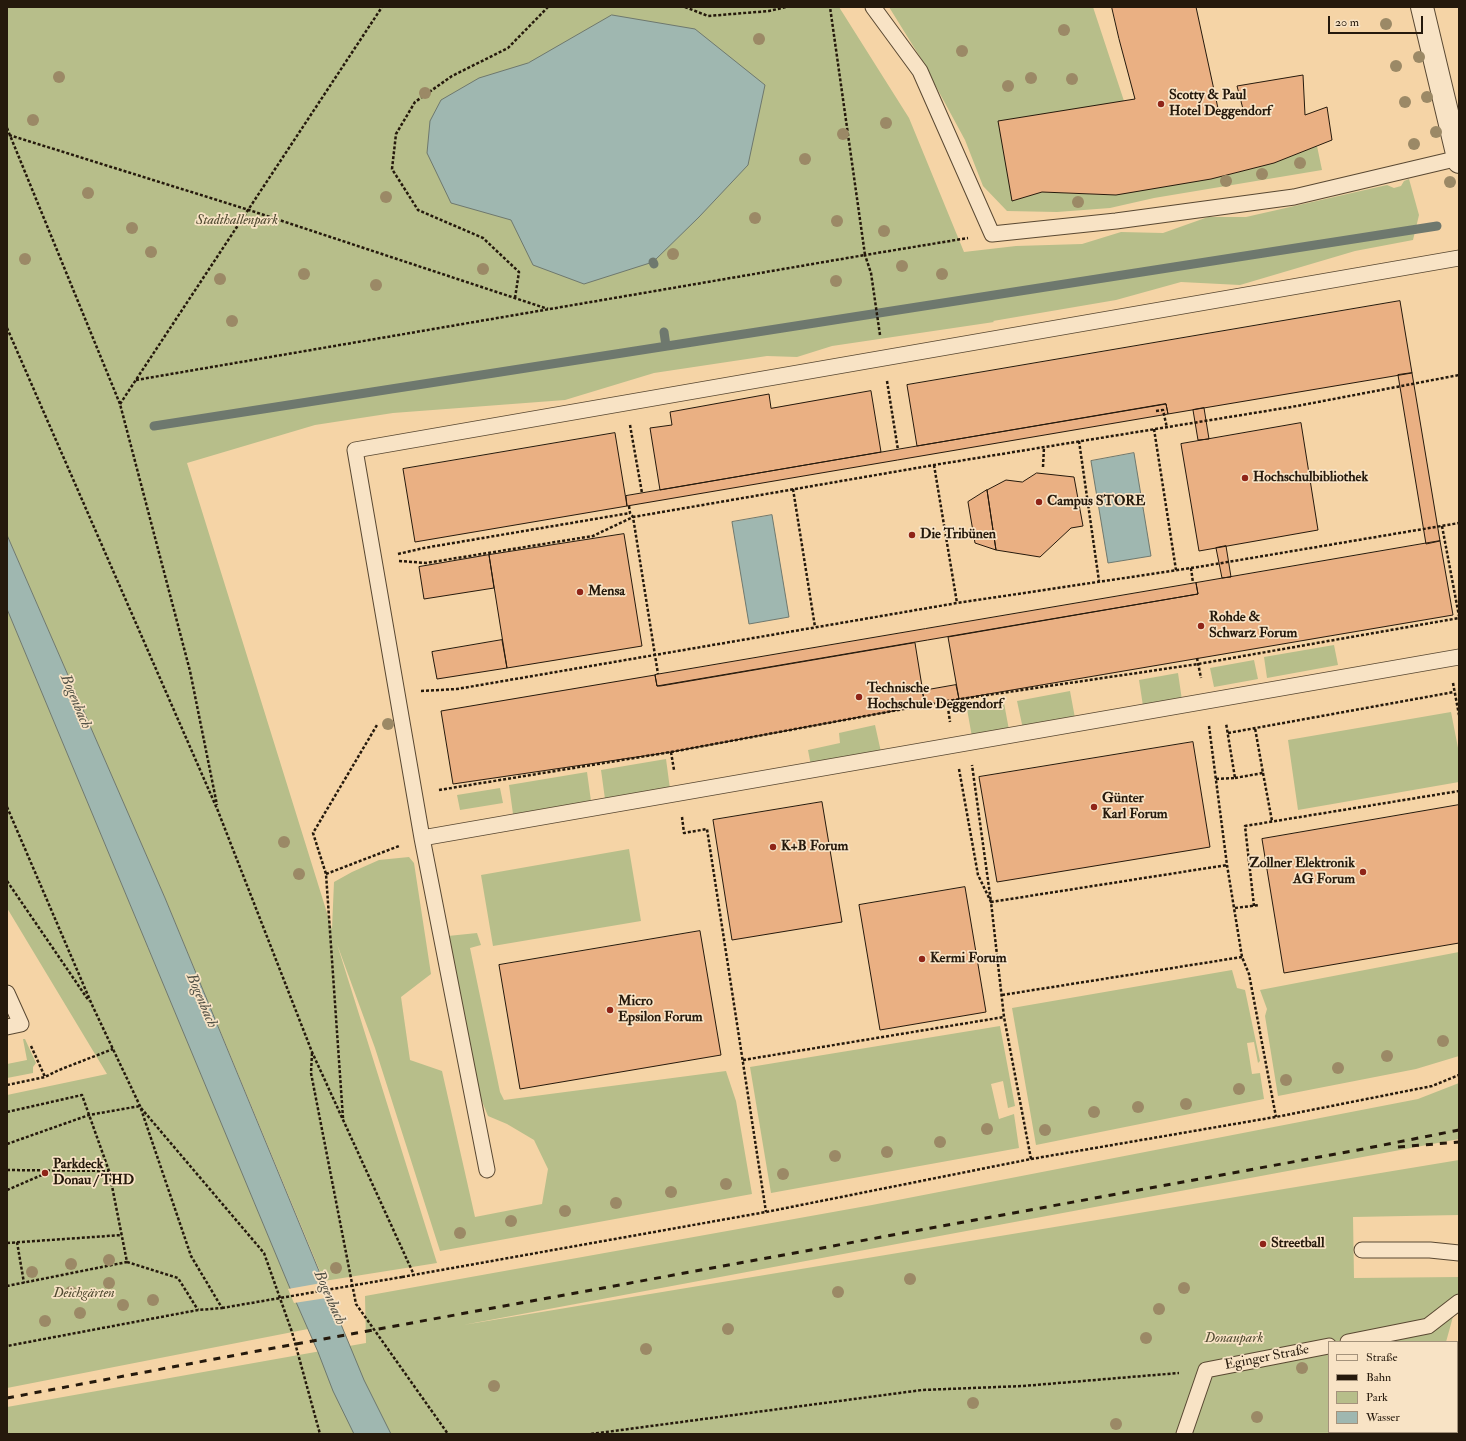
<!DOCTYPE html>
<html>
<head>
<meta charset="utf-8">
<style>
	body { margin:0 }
	#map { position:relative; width:1466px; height:1441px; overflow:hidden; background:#f5d4a6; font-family:"IM FELL Double Pica",serif }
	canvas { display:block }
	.frame { position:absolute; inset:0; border:8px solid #25190c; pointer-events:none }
	.legend { position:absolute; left:1328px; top:1341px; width:130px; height:92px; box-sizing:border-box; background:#f8e3c5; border:1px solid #a4927b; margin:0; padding:5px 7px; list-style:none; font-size:12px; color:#25190c }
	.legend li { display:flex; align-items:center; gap:8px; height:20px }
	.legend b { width:20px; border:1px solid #a4927b }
	.scale { position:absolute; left:1328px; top:16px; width:95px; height:18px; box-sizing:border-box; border:2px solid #25190c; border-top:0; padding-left:5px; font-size:12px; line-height:14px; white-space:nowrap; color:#25190c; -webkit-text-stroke:3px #f8e3c5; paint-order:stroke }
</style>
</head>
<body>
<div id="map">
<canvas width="1466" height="1441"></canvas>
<div class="frame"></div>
<ul class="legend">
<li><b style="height:5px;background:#f8e3c5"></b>Straße</li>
<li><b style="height:5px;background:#25190c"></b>Bahn</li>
<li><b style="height:11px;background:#b7be8a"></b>Park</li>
<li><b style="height:11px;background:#9fb7b0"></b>Wasser</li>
</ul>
<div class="scale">20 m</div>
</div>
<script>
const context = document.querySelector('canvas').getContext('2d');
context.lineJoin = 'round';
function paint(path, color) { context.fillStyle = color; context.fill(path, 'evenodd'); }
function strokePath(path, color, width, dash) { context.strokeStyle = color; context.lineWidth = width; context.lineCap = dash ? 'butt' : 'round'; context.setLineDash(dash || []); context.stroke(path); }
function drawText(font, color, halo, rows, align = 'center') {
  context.font = font + ' "IM FELL Double Pica",serif'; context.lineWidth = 3.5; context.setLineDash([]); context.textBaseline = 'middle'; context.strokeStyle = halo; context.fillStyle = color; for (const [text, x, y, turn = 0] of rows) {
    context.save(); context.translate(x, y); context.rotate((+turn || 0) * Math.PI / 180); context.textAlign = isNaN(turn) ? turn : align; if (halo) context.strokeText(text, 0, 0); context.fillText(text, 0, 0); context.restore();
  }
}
const green = new Path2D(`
	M7,7H839L909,118L964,252L1016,246L1082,244L1121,232L1163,233L1208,217H1246L1387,185L1394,188L1401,186L1404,181L1409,179L1419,215L1413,240L1355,251L1240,285L1181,282L1116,300L993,321L994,322L832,346L797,357L767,356L654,373L565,400L393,413L315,425L187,463L332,929L334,882L352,872L379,860L409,857L414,863L431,974L401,997L410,1060L442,1071L475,1217L542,1204L548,1169L534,1140L507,1124L488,1116L479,1094L448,936L477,933L481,945L470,948L500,1092L504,1100L726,1071L736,1101L752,1194L440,1251L375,1048L337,944L437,1263L324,1281L165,898L7,535Z
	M889,7H1093L1124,101L999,121L1012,201L1042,192L1111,195L1211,179L1274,163L1317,146L1322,170L1154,198L1110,208L1057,212L1007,211L983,186L965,140L920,57Z
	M7,609L289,1286L308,1329L7,1388V1095L107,1074L7,908Z
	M1334,645L1338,665L1267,678L1264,657Z
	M1254,660L1258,679L1214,687L1210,668Z
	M1178,673L1182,700L1143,706L1139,680Z
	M1070,691L1075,718L1023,729L1017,701Z
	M1004,703L1009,730L972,737L967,709Z
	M1451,712L1459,753V782L1298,810L1288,740Z
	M875,725L881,752L811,766L808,750L840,743L839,733Z
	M666,759L670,789L605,799L601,770Z
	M587,772L591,801L513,814L509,785Z
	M500,788L503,803L460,810L457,795Z
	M629,849L641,921L493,946L481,875Z
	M1459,952V1056L1416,1069L1278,1096L1265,1016L1267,1009L1260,990Z
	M1232,970L1237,988L1245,990L1260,1061L1258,1063L1254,1042L1247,1043L1252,1074L1260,1073L1264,1099L1036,1145L1012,1008Z
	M1000,1026L1015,1106L1008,1108L1003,1081L991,1084L999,1119L1014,1114L1019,1148L771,1193L750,1067Z
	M23,1039H25L36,1063L33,1067V1073L7,1078V1064L27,1060Z
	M1459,1083V1139L463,1325L1459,1160V1215L1353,1217L1354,1278L1459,1277V1295L1446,1342H1329V1432H1457V1354L1459,1355V1434H7V1407L366,1343L365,1296L872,1205L1418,1099Z`);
const water = new Path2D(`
	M612,15L695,29L765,85L748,165L699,217L653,262L584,284L533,265L511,220L451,203L427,153L430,121L441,100L479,78L528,63Z
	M1134,453L1151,556L1108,563L1091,461Z
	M772,515L789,617L749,624L732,522Z
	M7,535L165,898L364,1380L391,1434H354L333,1391L318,1352L289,1286L7,609Z`);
const pier = new Path2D(`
	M327,1282L333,1297L294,1303L288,1289Z`);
const stream = new Path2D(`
	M653,262L654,264
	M664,332L666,346
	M154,426L1437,226`);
const building = new Path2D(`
	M1112,7H1196L1219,113L1243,109L1237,86L1303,75L1305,115L1327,107L1332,140L1274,163L1211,179L1116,195L1042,192L1012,201L998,121L1135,99L1119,39Z
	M1400,301L1412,373L1168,414L1166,404L917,446L907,385Z
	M1412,373L1440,541L1426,544L1398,375Z
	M871,391L881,452L660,490L650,428L672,425L670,412L769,394L771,408Z
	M1166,404L1168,414L627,506L626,496Z
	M1204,408L1209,439L1198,440L1193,410Z
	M1301,423L1318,530L1199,551L1181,444Z
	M615,433L627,506L415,542L403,469Z
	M1037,473L1074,477L1083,526L1071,528L1040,557L996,550L987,490L1006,480L1022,482Z
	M987,490L996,550L975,543L968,502Z
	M624,534L642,646L507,668L489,555Z
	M1440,541L1453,615L959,699L948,637L1198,594L1196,583Z
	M1226,546L1231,577L1222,578L1216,548Z
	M489,555L494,588L424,599L419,567Z
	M1196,583L1198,594L657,686L655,675Z
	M502,640L507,668L437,679L432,652Z
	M915,643L925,705L671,752L453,784L441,711L655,675L657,686H660Z
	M956,685L959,699L925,705L922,691Z
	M1193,742L1210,847L997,882L979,777Z
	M822,802L842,922L732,940L713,820Z
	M1459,805V943L1284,973L1262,839Z
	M965,887L986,1012L880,1030L859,905Z
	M700,931L721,1055L520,1089L499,965Z`);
const path = new Path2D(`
	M685,7L708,16L769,11L786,7
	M7,128L120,404L190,671L217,805
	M9,135L249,210L548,309
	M515,298L519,272L483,238L418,210L392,169L396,134L415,102L452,76L508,48L548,7
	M7,328L218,811L312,1052L414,1275
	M880,335L871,273L865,255L968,238
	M136,380L865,255L830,7
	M887,381L898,450
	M120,404L382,7
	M1156,411L1163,410L1167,428
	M630,425L642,493
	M1154,429L1176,570
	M1079,441L1099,581
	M934,465L957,603
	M1043,467L1044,447
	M793,489L815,627
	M629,506L630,513L633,517L658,674
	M1442,526L1459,616
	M398,554L424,548L630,513
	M399,561L426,563L593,536L633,517L934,465L1297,406L1459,375
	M1191,568L1193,583
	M1197,658L1201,678
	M1453,683L1459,715
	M421,691L457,689L957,603L1198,567L1459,523
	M947,701L950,722
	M1209,726L1227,865L1242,957L1249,974L1276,1117
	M1228,733L1454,692
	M671,752L674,770
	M959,769L978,875L991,902L972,765
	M1263,773L1272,821
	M1235,778L1263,773L1255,728
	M1216,779L1235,778L1226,723
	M439,790L671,752L947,701L1198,664L1459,618
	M7,807L93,1007L140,1106L191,1256L222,1308L198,1310L7,1346
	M682,817L684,833L707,829L766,1212
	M326,874L399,846
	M7,881L89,1001
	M1254,906L1245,826L1459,791
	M1235,908L1259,905
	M1002,995L1242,957
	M31,1046L45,1077
	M312,1053L311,1073L356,1304L448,1434
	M743,1060L1004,1017
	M7,1085L45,1077L59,1070L113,1049
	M141,1108L264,1253L292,1332L320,1434
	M7,1112L82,1095L109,1171L127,1262L7,1286
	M343,1118L326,874L313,833L377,725
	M7,1144L89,1115L140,1106
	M1031,1159L1004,1017L991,902L1227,865
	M7,1170L109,1171
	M7,1190L49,1172
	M17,1242L24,1283
	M7,1243L122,1235
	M127,1262L178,1278L198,1310
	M402,1277L766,1212L1031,1159L1281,1116L1432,1086L1459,1075
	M591,1434L922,1390L1023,1386L1179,1373`);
const lane = new Path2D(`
	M873,7L920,71L992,234L1116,221L1294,197L1459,158
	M1459,258L355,450L422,838L1459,657
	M422,838L487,1170
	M7,993L21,1024L7,1027
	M1362,1250H1430L1459,1253
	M1348,1342L1428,1326L1459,1302
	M1184,1434L1206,1370L1329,1346`);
const street = new Path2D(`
	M1422,7L1459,162`);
const rail = new Path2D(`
	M1398,1147L1459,1142
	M7,1398L247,1353L1358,1150L1459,1130`);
const pathBridge = new Path2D(`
	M222,1308L402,1277`);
const trees = [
	[1386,24],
	[1064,30],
	[759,39],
	[962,51],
	[1419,57],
	[1396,66],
	[59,77],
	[1031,78],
	[1072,79],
	[1008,86],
	[425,93],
	[1427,97],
	[1405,102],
	[33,120],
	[886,123],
	[1436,132],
	[843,134],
	[1414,144],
	[805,159],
	[1300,163],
	[1262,174],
	[1226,181],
	[1450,182],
	[88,193],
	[386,197],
	[1078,202],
	[755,218],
	[837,221],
	[132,228],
	[884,231],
	[151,252],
	[673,254],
	[25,259],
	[902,266],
	[483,269],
	[304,274],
	[942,274],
	[220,279],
	[836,281],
	[376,285],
	[232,321],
	[388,724],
	[284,842],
	[299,874],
	[1443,1041],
	[1387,1056],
	[1338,1068],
	[1286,1080],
	[1239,1089],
	[1186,1104],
	[1138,1107],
	[1094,1112],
	[987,1129],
	[1045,1130],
	[940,1142],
	[887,1152],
	[835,1156],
	[783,1174],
	[726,1184],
	[671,1192],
	[616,1203],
	[565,1211],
	[511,1221],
	[460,1233],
	[109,1260],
	[71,1264],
	[336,1268],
	[32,1272],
	[910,1279],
	[109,1283],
	[1184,1288],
	[71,1292],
	[838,1292],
	[153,1300],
	[123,1305],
	[1159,1309],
	[80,1313],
	[45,1321],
	[728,1329],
	[1146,1338],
	[646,1349],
	[1302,1368],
	[494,1386],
	[973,1403],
	[1257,1417],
	[1116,1424]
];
const markers = [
	[1161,104,4,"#8f2418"],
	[1245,478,4,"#8f2418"],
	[1039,502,4,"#8f2418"],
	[912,535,4,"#8f2418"],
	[580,592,4,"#8f2418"],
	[1201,626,4,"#8f2418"],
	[859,697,4,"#8f2418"],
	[1094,807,4,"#8f2418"],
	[773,847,4,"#8f2418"],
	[1363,872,4,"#8f2418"],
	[922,959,4,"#8f2418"],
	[610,1010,4,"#8f2418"],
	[45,1173,4,"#8f2418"],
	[1263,1244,4,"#8f2418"]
];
const poiNames = [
	["Scotty & Paul",1169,96],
	["Hotel Deggendorf",1169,112],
	["Hochschulbibliothek",1253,478],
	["Campus STORE",1047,502],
	["Die Tribünen",920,535],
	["Mensa",588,592],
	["Rohde &",1209,618],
	["Schwarz Forum",1209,634],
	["Technische",867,689],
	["Hochschule Deggendorf",867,705],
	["Günter",1102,799],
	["Karl Forum",1102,815],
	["K+B Forum",781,847],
	["Zollner Elektronik",1355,864,"right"],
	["AG Forum",1355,880,"right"],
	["Kermi Forum",930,959],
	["Micro",618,1002],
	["Epsilon Forum",618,1018],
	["Parkdeck",53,1165],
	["Donau / THD",53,1181],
	["Streetball",1271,1244]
];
const parkNames = [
	["Stadthallenpark",237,221],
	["Deichgärten",84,1294],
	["Donaupark",1234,1339]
];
const streetNames = [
	["Eginger Straße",1267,1358,-11]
];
const waterNames = [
	["Bogenbach",75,702,67],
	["Bogenbach",201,1001,67],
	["Bogenbach",329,1298,66]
];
paint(green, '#b7be8a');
paint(water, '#9fb7b0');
strokePath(water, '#6e786e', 1);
paint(pier, '#f5d4a6');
strokePath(stream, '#6e786e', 9);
paint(building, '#eab083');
strokePath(building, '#25190c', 1);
strokePath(lane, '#594832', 17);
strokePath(street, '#594832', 24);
strokePath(path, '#25190c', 2.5, [3, 2]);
strokePath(lane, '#f8e3c5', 15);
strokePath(street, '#f8e3c5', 22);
strokePath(rail, '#25190c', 3, [7, 7]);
strokePath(pathBridge, '#25190c', 2.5, [3, 2]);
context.fillStyle = '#9b8966';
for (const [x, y] of trees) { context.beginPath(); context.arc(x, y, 6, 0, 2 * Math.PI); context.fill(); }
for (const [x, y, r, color] of markers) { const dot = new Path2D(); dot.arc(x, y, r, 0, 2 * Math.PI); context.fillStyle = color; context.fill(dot); strokePath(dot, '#f8e3c5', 1.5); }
drawText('bold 14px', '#25190c', '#f8e3c5', poiNames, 'left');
drawText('italic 14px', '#514b32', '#f8e3c5', parkNames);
drawText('14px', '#25190c', '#f8e3c5', streetNames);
drawText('italic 15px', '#505045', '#f8e3c5', waterNames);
</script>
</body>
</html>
